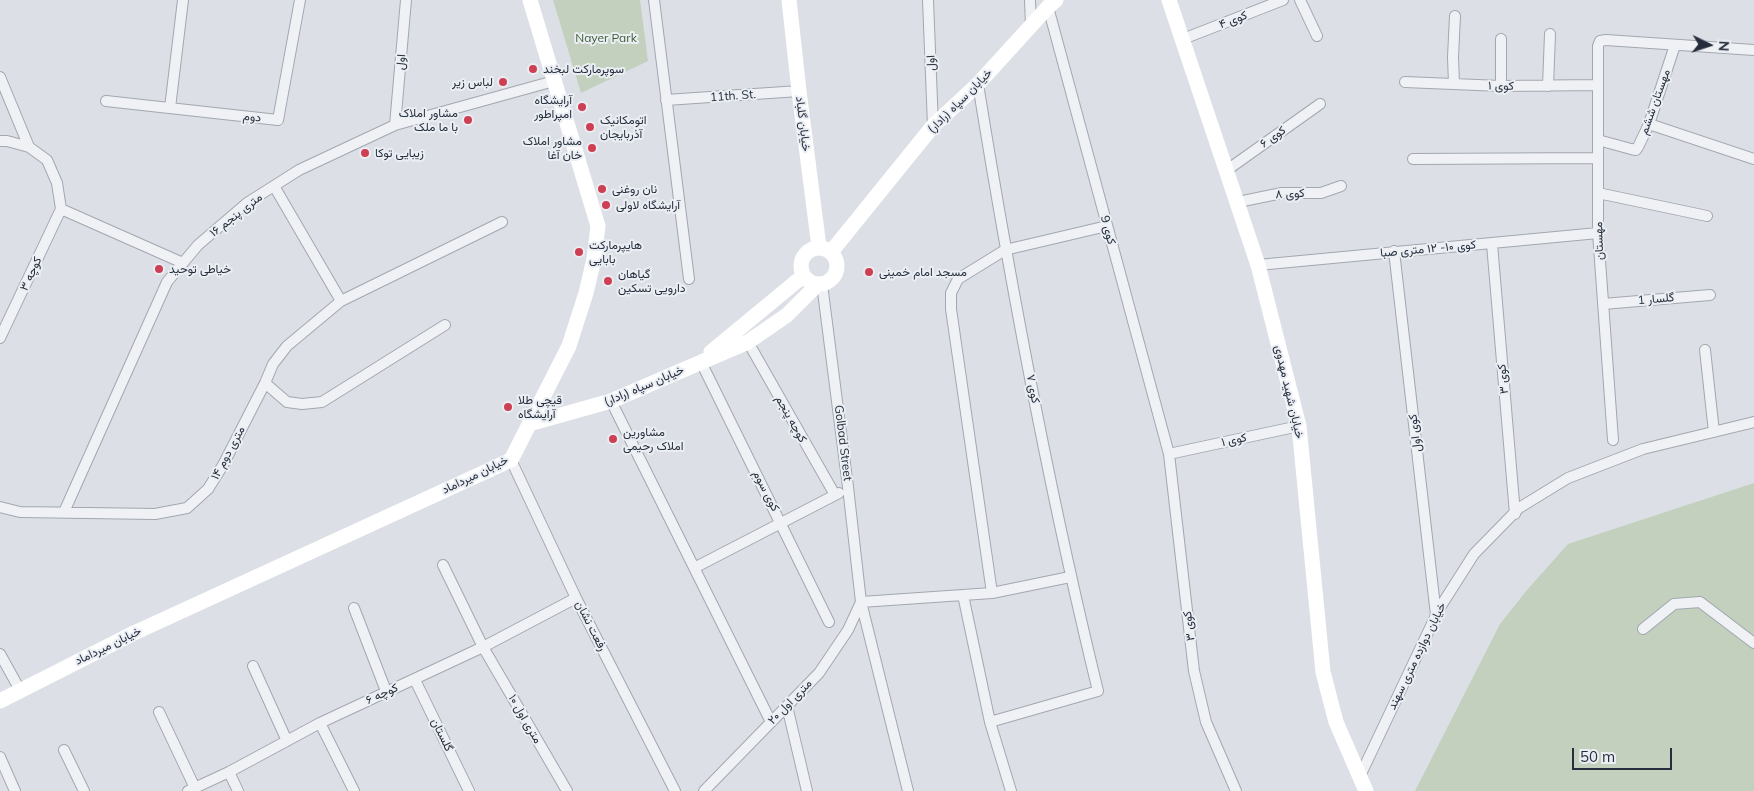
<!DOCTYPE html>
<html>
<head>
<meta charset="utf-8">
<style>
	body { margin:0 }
	#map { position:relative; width:1754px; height:791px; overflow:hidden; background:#dce0e6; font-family:Mulish,sans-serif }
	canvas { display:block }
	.north { position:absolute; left:1684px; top:20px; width:50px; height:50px; -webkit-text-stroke:4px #ebeff4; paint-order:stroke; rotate:94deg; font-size:14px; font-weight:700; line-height:20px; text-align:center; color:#262e3d }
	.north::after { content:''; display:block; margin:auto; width:18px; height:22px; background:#262e3d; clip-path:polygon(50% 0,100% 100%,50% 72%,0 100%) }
	.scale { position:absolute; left:1572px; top:748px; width:100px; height:22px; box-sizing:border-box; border:2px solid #262e3d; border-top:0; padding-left:6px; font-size:15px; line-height:18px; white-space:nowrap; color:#262e3d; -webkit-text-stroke:4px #ebeff4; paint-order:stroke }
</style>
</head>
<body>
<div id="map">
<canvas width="1754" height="791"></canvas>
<div class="north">N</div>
<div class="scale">50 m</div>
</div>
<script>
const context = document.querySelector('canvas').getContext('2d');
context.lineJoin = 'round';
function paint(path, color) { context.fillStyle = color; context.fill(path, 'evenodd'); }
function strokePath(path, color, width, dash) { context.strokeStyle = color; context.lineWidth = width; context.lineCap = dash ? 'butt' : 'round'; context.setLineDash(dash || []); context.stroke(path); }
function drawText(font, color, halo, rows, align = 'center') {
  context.font = font + ' Mulish,Vazirmatn,sans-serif'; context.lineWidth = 4; context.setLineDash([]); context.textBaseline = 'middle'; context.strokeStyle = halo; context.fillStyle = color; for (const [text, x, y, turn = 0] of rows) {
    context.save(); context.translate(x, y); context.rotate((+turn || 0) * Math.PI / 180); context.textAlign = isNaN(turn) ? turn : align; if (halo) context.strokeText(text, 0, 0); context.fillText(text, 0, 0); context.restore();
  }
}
const green = new Path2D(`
	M553,0H640L648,61L581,93Z
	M1754,483V791H1415L1500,624L1527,590L1568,544Z`);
const street = new Path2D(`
	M654,0L689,279
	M928,0L933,126
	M1030,0L1031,26
	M1300,0L1317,36
	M1048,7L1169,454L1194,671L1206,722L1236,791
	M1183,39L1283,0
	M0,77L29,147
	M1405,82L1501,86L1597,85
	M978,84C1011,288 1049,491 1098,691L990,722
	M1454,84L1453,57L1455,16
	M1501,86V39
	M1548,86L1550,34
	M666,100L799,91
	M106,101L278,120L300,0
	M170,108L183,0
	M1649,124L1754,159
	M395,125L406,0
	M1598,140L1631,149L1636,150L1638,147L1649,124L1675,45
	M0,141H7L29,147L47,160L57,183L61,209L0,338
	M1413,159L1598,158
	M1227,170L1320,104
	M274,186L341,301
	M1598,193L1707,216
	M1238,202L1282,193H1321L1341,186
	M61,209L183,263
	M1492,244L1515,514
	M1394,251L1436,615
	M1258,265L1598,233
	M822,284L848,487L861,602L908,791
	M1603,304L1710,295
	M748,342L835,495
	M1705,350L1714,432
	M701,362L829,622
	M265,383L287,402L302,404L322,402L445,325
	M611,401L771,722
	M1613,440L1598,233V46L1600,41L1606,40L1754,50
	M1169,454L1299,426
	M511,460L576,598L675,791
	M0,507L20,512L155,514L187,508L208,489L223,465L265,383L273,364L287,346L341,301L502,222
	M64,512L167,282L198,245L247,203L299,170L395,125L554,81
	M443,565L483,647L567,791
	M694,568L839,493
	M992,593L951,309V293L958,279L1005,250L1107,226
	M963,595L990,722L1011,791
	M861,602L992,593L1070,577
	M354,608L386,691
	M1643,629L1674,604L1700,602L1754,643
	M0,654L20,690
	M253,666L287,741
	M415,680L469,791
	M787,706L807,791
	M159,712L195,788
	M320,723L354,791
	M64,750L84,791
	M0,757L15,791
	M229,772L238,791
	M1360,776L1439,609L1474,554L1519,508L1568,478L1643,449L1754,422
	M188,791L229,772L320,723L483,647L576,598
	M704,791L819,673L848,630L861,602`);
const secondary = new Path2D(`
	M789,0L799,91L819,247
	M1169,0L1258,265L1299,426L1323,672L1336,722L1366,791
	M801 266a18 18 0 1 1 36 0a18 18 0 1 1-36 0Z
	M831,252L933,126L978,84L1048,7L1056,0
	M711,352L803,276
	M529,424L611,401L748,342L787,315L818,284
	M0,701L134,633L511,460L569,346L586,293L594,259L598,226L530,0`);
const markers = [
	[533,69,5,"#ce3f53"],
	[503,82,5,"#ce3f53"],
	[582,107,5,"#ce3f53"],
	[468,120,5,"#ce3f53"],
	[590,127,5,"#ce3f53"],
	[592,148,5,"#ce3f53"],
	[365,153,5,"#ce3f53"],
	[602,189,5,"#ce3f53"],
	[606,205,5,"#ce3f53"],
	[579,252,5,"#ce3f53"],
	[159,269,5,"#ce3f53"],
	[869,272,5,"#ce3f53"],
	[608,281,5,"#ce3f53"],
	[508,407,5,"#ce3f53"],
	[613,439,5,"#ce3f53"]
];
const streetNames = [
	["کوی ۴",1233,20,-21],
	["اول",401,62,-85],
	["اول",931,63,-92],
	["کوی ۱",1501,86,1],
	["11th. St.",733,96,-4],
	["خیابان سپاه (رادار)",960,101,-45],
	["مهستان ششم",1655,102,-70],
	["دوم",252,117,6],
	["خیابان گلباد",803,124,83],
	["کوی ۶",1273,137,-35],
	["کوی ۸",1290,194,-3],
	["۱۶ متری پنجم",236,215,-38],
	["کوی 9",1108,230,75],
	["مهستان",1599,241,-92],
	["کوی ۱۰- ۱۲ متری صبا",1428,249,-5],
	["کوچه ۳",31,274,-65],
	["گلسار 1",1656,299,-5],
	["کوی ۳",1503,379,-95],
	["خیابان سپاه (رادار)",644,386,-23],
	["کوی ۷",1033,389,79],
	["خیابان شهید مهدوی",1289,392,77],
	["کوچه پنجم",791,419,61],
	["کوی اول",1415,433,-97],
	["کوی ۱",1234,440,-12],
	["Golbad Street",843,443,83],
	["۱۴ متری دوم",228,453,-62],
	["خیابان میرداماد",475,475,-26],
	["کوی سوم",766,491,63],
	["رفعت نشان",591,626,63],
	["کوی ۳",1189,626,-97],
	["خیابان میرداماد",108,646,-26],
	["خیابان دوازده متری سهند",1417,656,-64],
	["کوچه ۶",382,694,-24],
	["۲۰ متری اول",790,702,-46],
	["۱۰ متری اول",525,719,60],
	["گلستان",442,735,64]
];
const parkNames = [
	["Nayer Park",606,38]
];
const poiNames = [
	["سوپرمارکت لبخند",543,69],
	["لباس زیر",493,82,"right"],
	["آرایشگاه",572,100,"right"],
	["امپراطور",572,114,"right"],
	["مشاور املاک",458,113,"right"],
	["با ما ملک",458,127,"right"],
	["اتومکانیک",600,120],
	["آذربایجان",600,134],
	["مشاور املاک",582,141,"right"],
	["خان آغا",582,155,"right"],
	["زیبایی توکا",375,153],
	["نان روغنی",612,189],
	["آرایشگاه لاولی",616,205],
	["هایپرمارکت",589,245],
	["بابایی",589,259],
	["خیاطی توحید",169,269],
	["مسجد امام خمینی",879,272],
	["گیاهان",618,274],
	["دارویی تسکین",618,288],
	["قیچی طلا",518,400],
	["آرایشگاه",518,414],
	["مشاورین",623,432],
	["املاک رحیمی",623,446]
];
paint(green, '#c2d0bd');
strokePath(street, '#a2a7b0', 12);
strokePath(street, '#eff1f5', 10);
strokePath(secondary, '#fff', 15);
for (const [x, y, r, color] of markers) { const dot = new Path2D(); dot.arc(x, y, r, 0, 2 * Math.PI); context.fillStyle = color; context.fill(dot); strokePath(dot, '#ebeff4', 2); }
drawText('12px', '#262e3d', '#ebeff4', streetNames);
drawText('12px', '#3a5833', '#ebeff4', parkNames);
drawText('12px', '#262e3d', '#ebeff4', poiNames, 'left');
</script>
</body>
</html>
